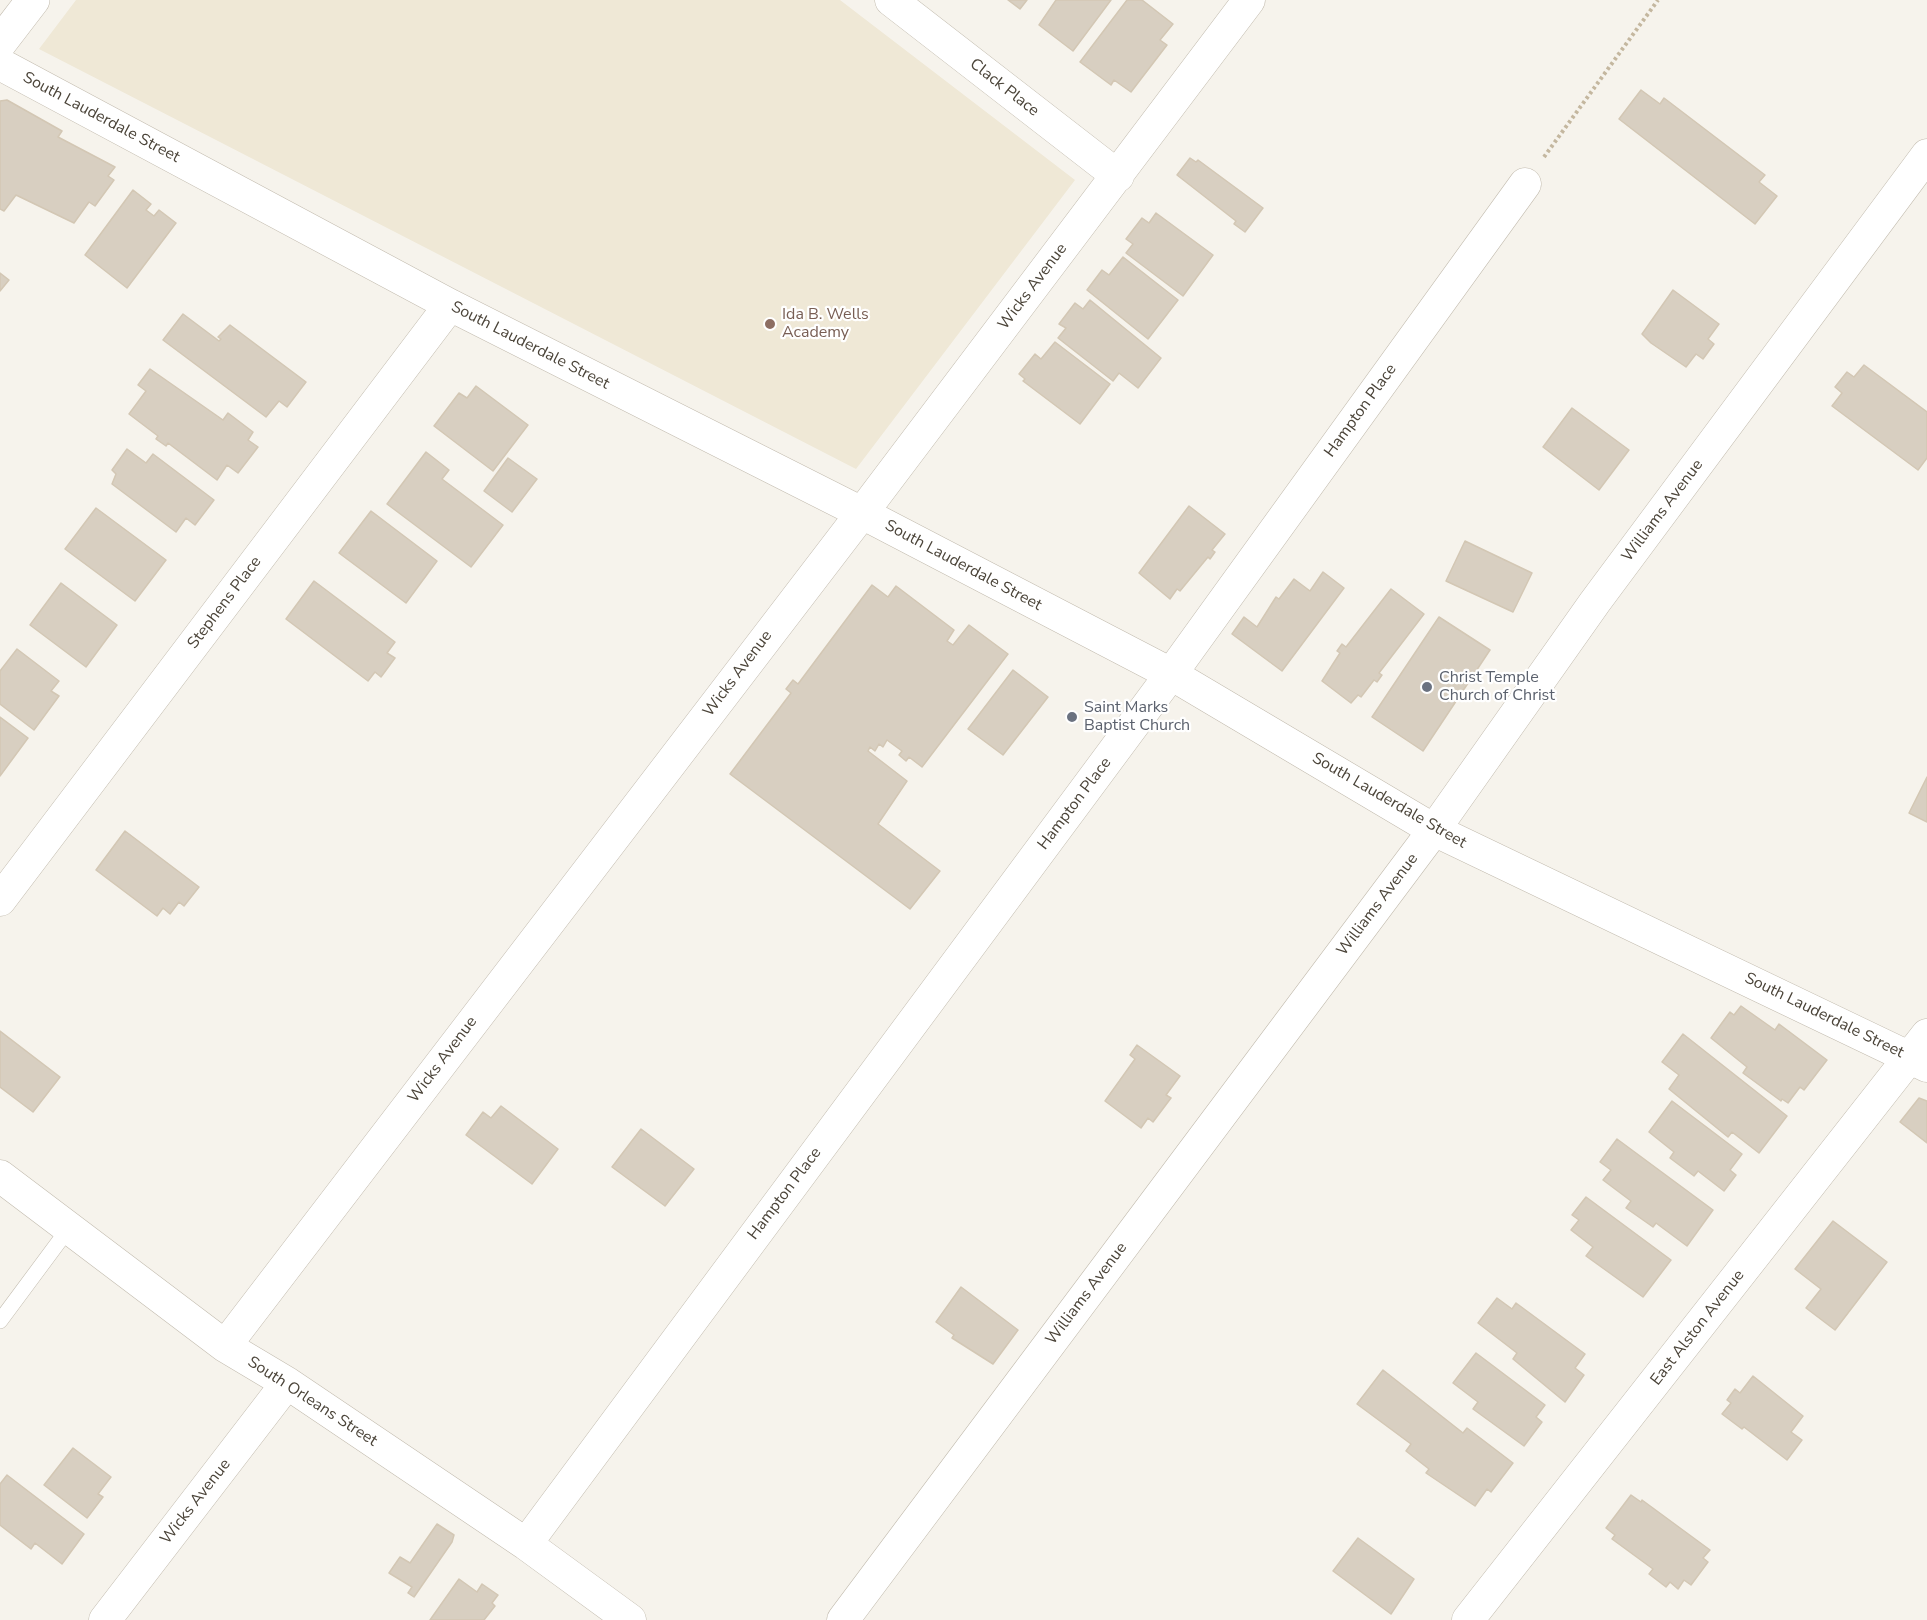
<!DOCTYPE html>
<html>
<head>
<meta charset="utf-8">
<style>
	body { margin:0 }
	canvas { display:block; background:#f6f3ec }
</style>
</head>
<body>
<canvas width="1927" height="1620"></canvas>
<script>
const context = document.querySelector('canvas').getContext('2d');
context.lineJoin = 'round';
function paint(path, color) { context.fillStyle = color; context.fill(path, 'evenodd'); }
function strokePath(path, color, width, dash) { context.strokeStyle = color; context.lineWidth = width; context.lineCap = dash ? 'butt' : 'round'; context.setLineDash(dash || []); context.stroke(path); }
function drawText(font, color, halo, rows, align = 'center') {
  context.font = font + ' "Nunito Sans",sans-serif'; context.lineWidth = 4.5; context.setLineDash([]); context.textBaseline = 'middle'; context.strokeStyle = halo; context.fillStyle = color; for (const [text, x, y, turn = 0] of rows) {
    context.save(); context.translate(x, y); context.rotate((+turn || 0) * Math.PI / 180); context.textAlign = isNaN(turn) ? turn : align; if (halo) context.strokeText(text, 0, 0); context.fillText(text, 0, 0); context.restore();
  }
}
const education = new Path2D(`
	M76,0H840L1075,180L856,469L39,49Z`);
const building = new Path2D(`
	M1008,0H1027L1020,9Z
	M1056,0H1111L1073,51L1039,25Z
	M1127,0H1142L1173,24L1160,40L1167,45L1131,92L1114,80L1111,85L1080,62Z
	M1641,90L1660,104L1664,98L1765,175L1759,182L1777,196L1755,224L1619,119Z
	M7,100L62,131L58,137L115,167L108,176L114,180L95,206L89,202L74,223L16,195L4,211L0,209V101Z
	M1190,158L1196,162L1198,160L1263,208L1245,232L1234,224L1236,221L1177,175Z
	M133,190L151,204L146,210L154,216L159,210L176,223L127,288L85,255Z
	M1156,213L1213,255L1183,296L1126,253L1133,244L1126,239L1142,218L1149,223Z
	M1123,257L1178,300L1148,339L1087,290L1102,270L1109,275Z
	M0,273L9,280L0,291Z
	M1673,290L1719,324L1708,339L1714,344L1703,359L1696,354L1686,367L1651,343L1642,334Z
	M1090,300L1161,358L1138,388L1119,373L1113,381L1058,338L1066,328L1059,324L1075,303L1083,309Z
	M183,314L219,341L221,339L218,337L230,325L306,382L287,407L279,401L266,417L163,340Z
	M1055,342L1110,384L1080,424L1023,381L1025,379L1019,374L1035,354L1041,359Z
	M1864,365L1927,412V458L1918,470L1832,406L1842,393L1835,387L1847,372L1854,377Z
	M150,369L223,420L228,413L253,432L248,440L258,447L238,473L227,465L217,480L168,443L166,446L156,439L158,436L129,414L146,391L138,385Z
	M476,386L528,425L493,471L434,426L459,393L467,398Z
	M1572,408L1629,450L1599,490L1543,447Z
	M127,449L146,463L153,454L214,500L195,525L186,518L176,532L112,484L116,474L112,470Z
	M426,452L449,470L442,479L503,525L471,567L387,504Z
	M508,458L537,479L512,512L484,491Z
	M1189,506L1225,534L1212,550L1215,552L1210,559L1208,557L1180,591L1177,589L1170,599L1139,573Z
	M96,508L166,560L135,601L65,549Z
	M371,511L437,561L406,603L339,553Z
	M1465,541L1532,573L1513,612L1446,581Z
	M1323,572L1344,588L1282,671L1232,634L1244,617L1257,627L1276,597L1279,599L1294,579L1310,591Z
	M314,581L395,642L387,653L395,658L381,677L375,672L368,681L286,619Z
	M61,583L117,625L86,667L30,625Z
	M872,585L888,597L896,586L954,630L947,641L953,645L969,625L1008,654L922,767L909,757L906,761L899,755L902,751L887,740L883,747L879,744L875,751L870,747L868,751L907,781L878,824L940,871L910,909L730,774L791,693L786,689L793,680L798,684Z
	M1391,589L1424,614L1379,673L1382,675L1377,682L1374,680L1361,697L1358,695L1351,703L1322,681L1340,653L1337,651L1342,644L1346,647Z
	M1439,617L1490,650L1423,751L1372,717Z
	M17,649L59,681L51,691L59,696L34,730L0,704V671Z
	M1013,670L1048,697L1003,755L968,729Z
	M0,717L28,738L0,776Z
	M1927,777V822L1909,813Z
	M125,831L199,887L184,906L179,902L170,914L163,908L157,916L96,870Z
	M1741,1006L1775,1030L1779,1024L1827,1060L1804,1090L1800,1087L1788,1103L1782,1099L1781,1101L1743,1073L1747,1067L1711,1038L1730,1012L1734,1015Z
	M0,1031L60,1077L33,1112L0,1087Z
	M1683,1034L1787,1116L1759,1153L1732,1132L1728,1137L1669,1089L1679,1075L1662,1062Z
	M1137,1045L1180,1076L1166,1095L1171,1098L1153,1122L1148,1118L1141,1128L1105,1101L1135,1059L1130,1055Z
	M1919,1098L1927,1101V1143L1900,1122Z
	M1672,1101L1742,1154L1730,1170L1736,1175L1724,1191L1698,1171L1694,1176L1670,1158L1674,1152L1649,1132Z
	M501,1106L558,1149L532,1184L466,1135L483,1112L491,1118Z
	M641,1129L694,1169L665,1206L612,1167Z
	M1617,1139L1713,1210L1687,1246L1656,1223L1653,1227L1626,1208L1631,1201L1603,1180L1611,1170L1600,1162Z
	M1586,1197L1671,1260L1643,1297L1586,1256L1593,1247L1571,1230L1579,1220L1572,1215Z
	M1833,1221L1887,1262L1835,1330L1806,1308L1821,1289L1795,1269Z
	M961,1287L1018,1330L993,1364L952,1338L954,1335L936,1322Z
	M1497,1298L1512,1309L1516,1303L1585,1354L1575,1368L1584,1375L1565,1402L1513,1359L1517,1353L1478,1323Z
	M1476,1353L1545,1405L1536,1417L1542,1422L1524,1446L1473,1409L1478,1402L1453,1383Z
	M1383,1370L1463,1433L1467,1428L1513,1463L1491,1492L1487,1489L1475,1506L1426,1473L1429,1469L1406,1451L1411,1444L1357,1404Z
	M1753,1376L1803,1416L1791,1432L1802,1440L1787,1460L1744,1427L1742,1429L1722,1414L1731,1403L1727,1400L1735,1389L1740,1393Z
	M73,1448L111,1477L98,1494L103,1497L87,1518L44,1485Z
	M7,1475L84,1534L62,1564L35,1543L31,1549L0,1525V1484Z
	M1631,1495L1641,1502L1642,1500L1710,1550L1703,1558L1708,1562L1691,1585L1684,1580L1678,1589L1670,1582L1666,1587L1649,1574L1653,1569L1612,1539L1615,1535L1606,1528Z
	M437,1524L454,1535L452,1542L414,1597L408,1593L412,1587L389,1573L400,1557L410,1563Z
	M1358,1538L1414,1579L1391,1614L1333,1571Z
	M459,1579L477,1592L482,1584L498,1595L492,1603L495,1606L484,1620H430Z`);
const path = new Path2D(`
	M1544,157L1658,0`);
const service = new Path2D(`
	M0,1321L69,1228`);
const minor = new Path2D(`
	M891,0L1118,176
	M0,64L450,305L862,513L1171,674L1434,830L1927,1066
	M0,900L450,305
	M0,1176L225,1346L287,1383L526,1544L630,1620
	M225,1346L862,513L1249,0
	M526,1544L1171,674L1525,184
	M105,1620L287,1383
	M843,1620L1434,830L1595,602L1927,155
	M1468,1620L1927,1035`);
const tertiary = new Path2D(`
	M0,43L33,0`);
const markers = [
	[770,324,6,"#8d6e63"],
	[1427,687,6,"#6b7280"],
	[1072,717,6,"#6b7280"]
];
const streetNames = [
	["Clack Place",1004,88,38],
	["South Lauderdale Street",101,118,28],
	["Wicks Avenue",1033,287,-53],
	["South Lauderdale Street",530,346,27],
	["Hampton Place",1361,411,-54],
	["Williams Avenue",1663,511,-53],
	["South Lauderdale Street",963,566,28],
	["Stephens Place",225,603,-53],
	["Wicks Avenue",738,674,-53],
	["South Lauderdale Street",1389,801,30],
	["Hampton Place",1075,804,-53],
	["Williams Avenue",1378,905,-53],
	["South Lauderdale Street",1824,1016,26],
	["Wicks Avenue",443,1060,-53],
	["Hampton Place",785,1194,-53],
	["Williams Avenue",1087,1294,-53],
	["East Alston Avenue",1698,1328,-52],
	["South Orleans Street",312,1402,33],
	["Wicks Avenue",196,1502,-52]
];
const educationNames = [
	["Ida B. Wells",782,315],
	["Academy",782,333]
];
const worshipNames = [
	["Christ Temple",1439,678],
	["Church of Christ",1439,696],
	["Saint Marks",1084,708],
	["Baptist Church",1084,726]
];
paint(education, '#efe8d6');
paint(building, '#d8cfc1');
strokePath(building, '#d3c7b4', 1.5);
strokePath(service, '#c2bbae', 16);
strokePath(minor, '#c2bbae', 33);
strokePath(tertiary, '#c2bbae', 34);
strokePath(path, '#c4b79f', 4, [3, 3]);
strokePath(service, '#fff', 15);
strokePath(minor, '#fff', 32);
strokePath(tertiary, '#fff', 33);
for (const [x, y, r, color] of markers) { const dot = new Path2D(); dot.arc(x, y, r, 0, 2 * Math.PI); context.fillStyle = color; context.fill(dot); strokePath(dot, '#fff', 2); }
drawText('16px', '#4b4439', '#fff', streetNames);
drawText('16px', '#785e54', '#fff', educationNames, 'left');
drawText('16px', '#5b616d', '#fff', worshipNames, 'left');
</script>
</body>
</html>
